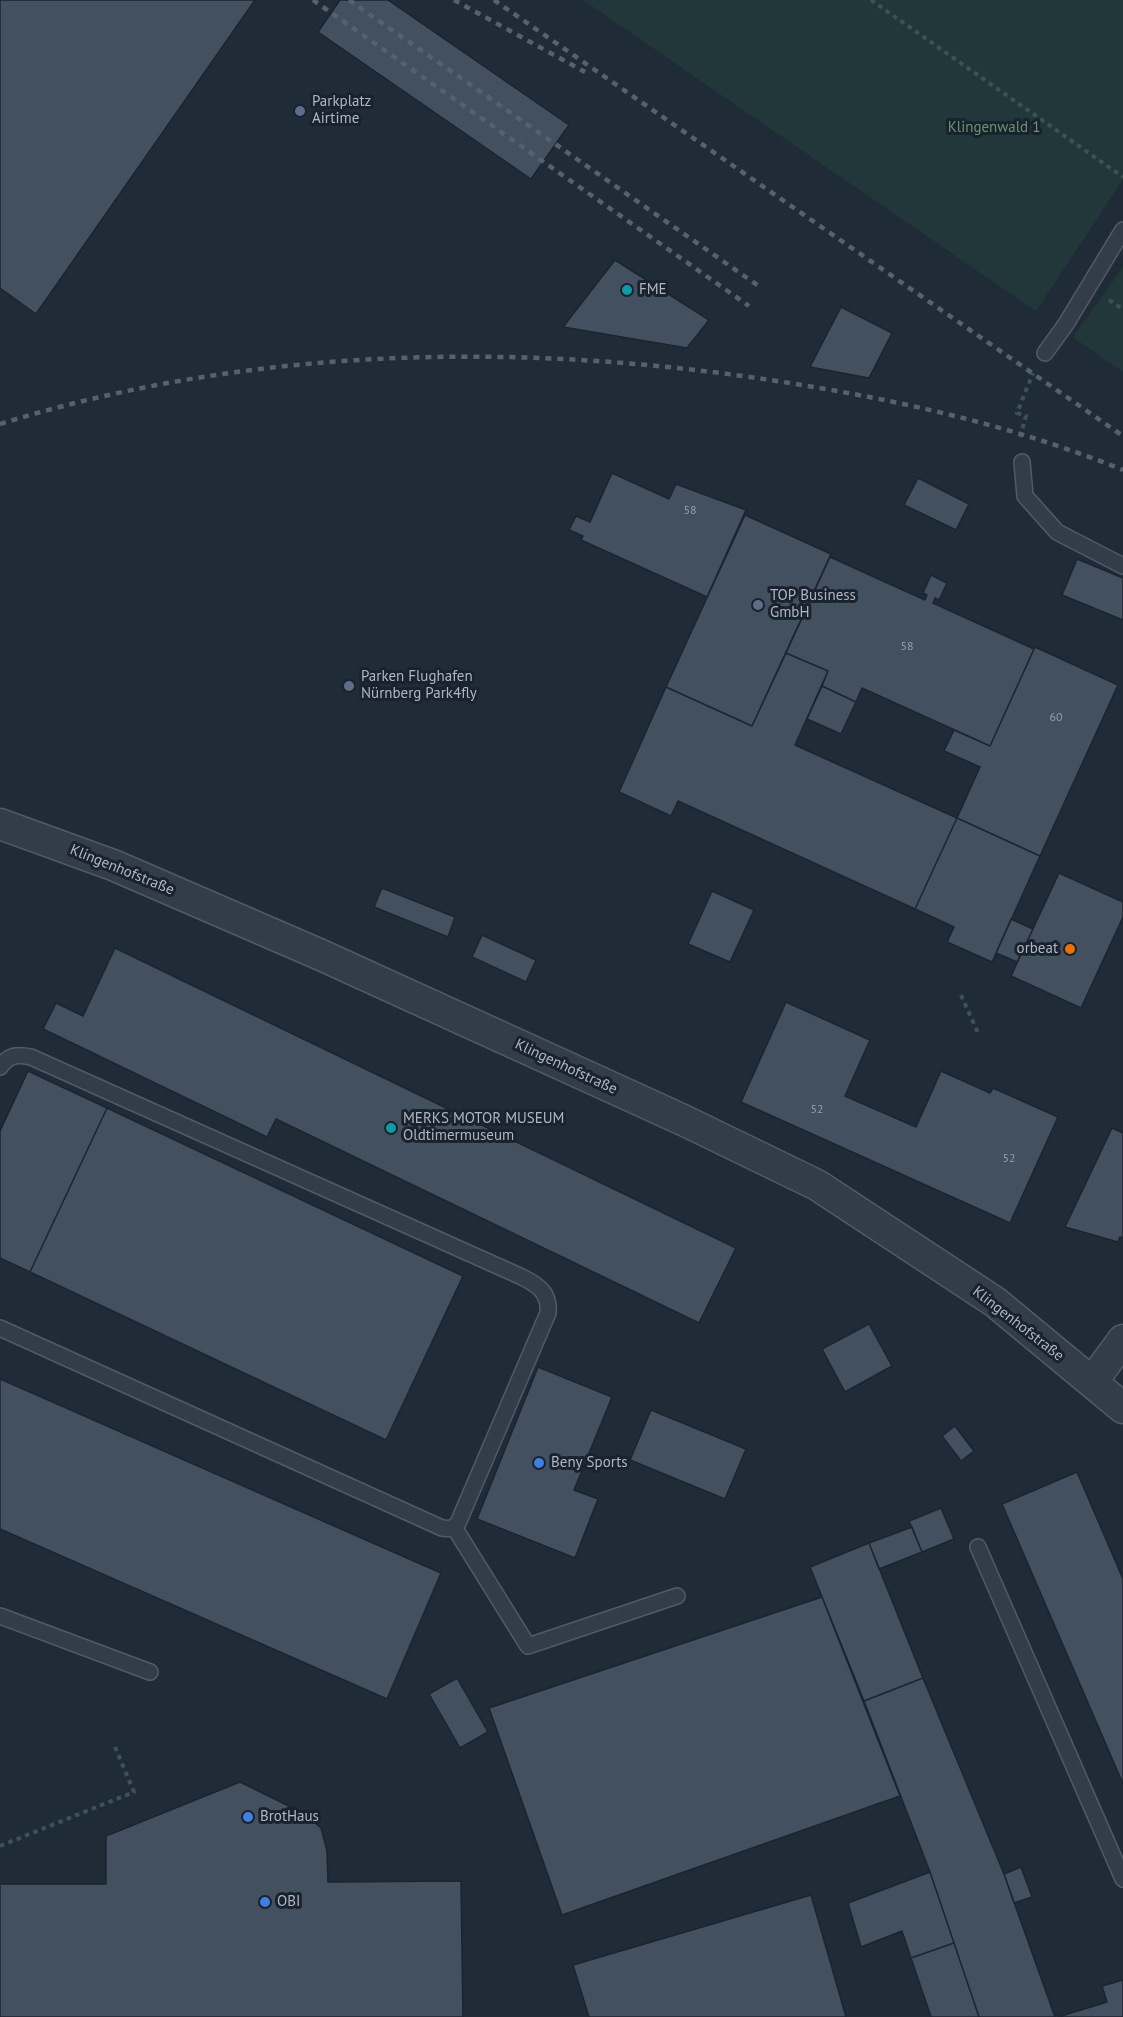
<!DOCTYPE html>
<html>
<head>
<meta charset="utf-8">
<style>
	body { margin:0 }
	canvas { display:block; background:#202b38 }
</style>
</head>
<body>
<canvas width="1123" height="2017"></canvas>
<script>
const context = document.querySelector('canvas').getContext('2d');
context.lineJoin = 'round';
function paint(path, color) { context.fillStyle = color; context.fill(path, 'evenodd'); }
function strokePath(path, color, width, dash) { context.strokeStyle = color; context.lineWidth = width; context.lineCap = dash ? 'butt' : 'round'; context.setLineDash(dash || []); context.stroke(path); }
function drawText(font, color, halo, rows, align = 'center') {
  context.font = font + ' "PT Sans",sans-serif'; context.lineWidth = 6; context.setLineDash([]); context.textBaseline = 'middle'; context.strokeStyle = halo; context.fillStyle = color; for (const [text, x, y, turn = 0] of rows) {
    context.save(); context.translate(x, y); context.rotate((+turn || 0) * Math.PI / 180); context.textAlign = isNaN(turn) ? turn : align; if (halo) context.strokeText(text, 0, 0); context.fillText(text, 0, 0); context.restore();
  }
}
const green = new Path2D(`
	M583,0H1123V179L1036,311Z
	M1123,267V372L1073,337Z`);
const building = new Path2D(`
	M0,0H255L36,314L0,288Z
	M340,0H388L569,125L531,179L318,32Z
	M615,260L709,320L687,348L563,327Z
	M841,307L892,333L869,378L810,367Z
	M612,473L669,499L676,484L746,510L707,597L581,540L583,536L569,530L576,516L590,522Z
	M918,478L969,504L956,530L904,505Z
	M745,515L831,554L752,726L666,687Z
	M830,557L925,600L927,595L923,593L931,575L947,583L939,600L935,598L933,603L1034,649L990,746L862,688L856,702L822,686L828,671L786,653Z
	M1077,559L1123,578V620L1062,595Z
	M1035,647L1118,685L1040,856L957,818L980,767L944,751L954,730L990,746Z
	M786,653L828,671L795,745L957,818L915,909L678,801L671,816L619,792L666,687L752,726Z
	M822,686L856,702L841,734L807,719Z
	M957,818L1040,856L992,962L947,942L954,927L915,909Z
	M1059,873L1123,902V917L1081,1008L1011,976Z
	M382,888L455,917L448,937L374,907Z
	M712,891L754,910L730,962L688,944Z
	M1011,919L1033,929L1017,962L996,953Z
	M482,935L536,960L526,982L472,957Z
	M115,948L736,1248L699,1323L276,1119L267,1137L43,1029L56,1003L83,1016Z
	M786,1002L870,1040L845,1096L916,1127L941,1071L990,1093L993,1088L1058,1117L1010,1223L741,1102Z
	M28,1071L107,1108L30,1272L0,1258V1131Z
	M107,1108L463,1276L386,1440L30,1272Z
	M1112,1128L1123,1133V1238L1120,1237L1118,1242L1065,1227Z
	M869,1324L892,1366L845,1392L822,1349Z
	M538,1367L612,1397L574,1490L598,1499L575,1558L477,1519Z
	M0,1379L441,1573L387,1699L0,1529Z
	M651,1410L746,1449L725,1499L630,1460Z
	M955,1426L974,1451L961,1461L942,1436Z
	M1077,1472L1123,1579V1784L1002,1504Z
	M941,1508L954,1539L922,1552L909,1521Z
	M912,1527L922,1552L879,1569L869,1543Z
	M869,1543L923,1678L864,1701L810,1567Z
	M822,1597L900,1796L562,1915L489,1708Z
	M457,1678L488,1732L460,1748L429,1694Z
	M923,1678L1004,1874L1055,2017H979L930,1872L864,1701Z
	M240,1782L303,1813L321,1828L327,1851L328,1882L461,1881L463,2017H0V1884H106V1836Z
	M1021,1867L1032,1897L1014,1903L1004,1874Z
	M930,1872L954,1943L911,1958L902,1931L861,1947L848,1903Z
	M811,1895L846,2017H589L573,1965Z
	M954,1943L979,2017H931L911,1958Z
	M1123,1980V2017H1058L1107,2002L1102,1986Z`);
const path = new Path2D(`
	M871,0L1123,177
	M1109,300L1123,309
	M1020,437L1026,416L1017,413L1033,373
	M961,995L978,1033
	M0,1846L134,1792L115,1747`);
const service = new Path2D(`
	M1045,353L1066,324L1123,230
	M1022,462L1025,496L1057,532L1123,566
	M0,1067C9,1055 16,1054 31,1057L522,1277C538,1285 550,1293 548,1313L458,1523C453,1529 449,1529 442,1528L0,1328
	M454,1527L528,1646L677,1596
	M978,1547L1123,1879
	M0,1616L150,1672`);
const minor = new Path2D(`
	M0,824L113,865L321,955L683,1120L817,1185L995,1302L1123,1408
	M1092,1382L1123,1340`);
const rail = new Path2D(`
	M313,0L749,306
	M349,0L760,287
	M454,0L585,72
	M494,0L1123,436
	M0,424C258,344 536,341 802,385C912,403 1019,428 1123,470`);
const markers = [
	[300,111,6,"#5c6f8a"],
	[627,290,6,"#0f9aa8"],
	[758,605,6,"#5c6f8a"],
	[349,686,6,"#5c6f8a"],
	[1070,949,6,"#e8710a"],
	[391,1128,6,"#0f9aa8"],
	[539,1463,6,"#3f7fe0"],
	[248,1817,6,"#3f7fe0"],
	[265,1902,6,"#3f7fe0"]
];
const numberNames = [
	["58",690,511],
	["58",907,647],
	["60",1056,718],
	["52",817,1110],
	["52",1009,1159]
];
const poiNames = [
	["Parkplatz",312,102],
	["Airtime",312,119],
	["FME",639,290],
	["TOP Business",770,596],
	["GmbH",770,613],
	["Parken Flughafen",361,677],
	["Nürnberg Park4fly",361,694],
	["orbeat",1058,949,"right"],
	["MERKS MOTOR MUSEUM",403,1119],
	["Oldtimermuseum",403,1136],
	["Beny Sports",551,1463],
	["BrotHaus",260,1817],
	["OBI",277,1902]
];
const parkNames = [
	["Klingenwald 1",994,128]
];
const streetNames = [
	["Klingenhofstraße",122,870,22],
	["Klingenhofstraße",566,1067,25],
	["Klingenhofstraße",1018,1324,38]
];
paint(green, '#223739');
paint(building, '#435060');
strokePath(building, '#1b242f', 1.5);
strokePath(service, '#515a66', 18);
strokePath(minor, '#515a66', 33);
strokePath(path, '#3c5354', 4, [4.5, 4.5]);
strokePath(service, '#333d49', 15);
strokePath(minor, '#333d49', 30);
strokePath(rail, '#556170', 4.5, [6, 6]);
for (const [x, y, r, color] of markers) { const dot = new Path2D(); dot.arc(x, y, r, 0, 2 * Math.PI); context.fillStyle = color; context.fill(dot); strokePath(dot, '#19222d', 2); }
drawText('12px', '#939dac', null, numberNames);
drawText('15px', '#aeb7c5', '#19222d', poiNames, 'left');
drawText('15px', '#65966e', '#19222d', parkNames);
drawText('15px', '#aeb7c5', '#19222d', streetNames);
</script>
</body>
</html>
